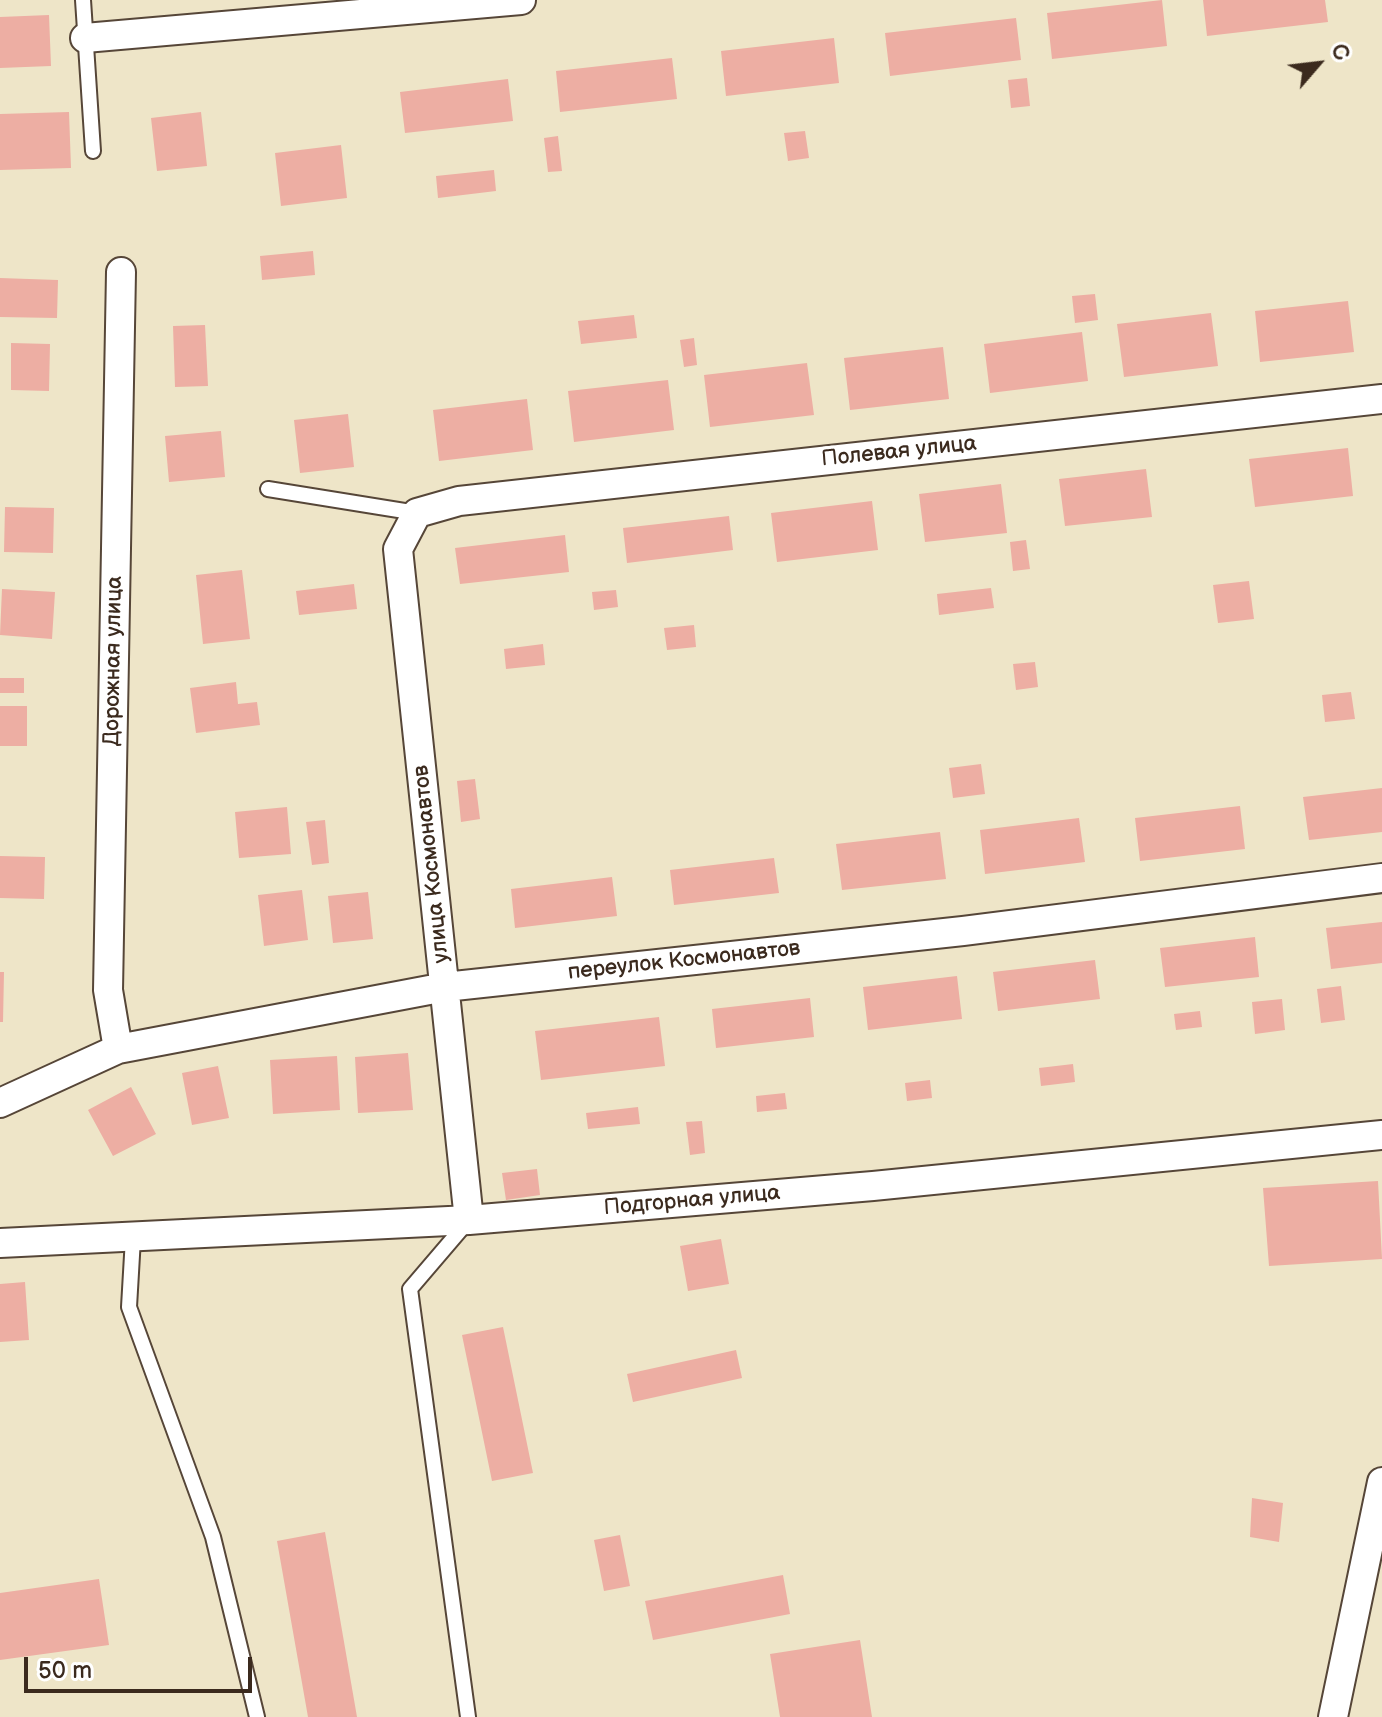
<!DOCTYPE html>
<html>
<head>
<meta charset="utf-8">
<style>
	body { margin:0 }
	#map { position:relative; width:1382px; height:1717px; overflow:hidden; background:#eee5c8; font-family:"Balsamiq Sans",sans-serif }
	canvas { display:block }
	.north { position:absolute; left:1278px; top:24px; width:80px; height:80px; -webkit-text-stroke:6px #fff; paint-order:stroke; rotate:62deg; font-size:22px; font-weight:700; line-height:32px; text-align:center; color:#3b2a1e }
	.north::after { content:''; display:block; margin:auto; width:28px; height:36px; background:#3b2a1e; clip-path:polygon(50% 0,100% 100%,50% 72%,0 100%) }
	.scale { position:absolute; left:24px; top:1657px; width:228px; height:36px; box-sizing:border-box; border:4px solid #3b2a1e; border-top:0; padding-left:10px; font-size:24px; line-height:28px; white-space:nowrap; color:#3b2a1e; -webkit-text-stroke:6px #fff; paint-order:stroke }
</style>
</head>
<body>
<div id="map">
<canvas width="1382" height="1717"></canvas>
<div class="north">С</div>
<div class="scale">50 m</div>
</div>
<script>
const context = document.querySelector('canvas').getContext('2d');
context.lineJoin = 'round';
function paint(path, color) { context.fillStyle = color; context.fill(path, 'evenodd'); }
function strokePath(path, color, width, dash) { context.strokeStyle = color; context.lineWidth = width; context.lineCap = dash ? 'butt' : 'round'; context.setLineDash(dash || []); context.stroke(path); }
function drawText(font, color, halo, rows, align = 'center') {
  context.font = font + ' "Balsamiq Sans",sans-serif'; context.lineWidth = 6; context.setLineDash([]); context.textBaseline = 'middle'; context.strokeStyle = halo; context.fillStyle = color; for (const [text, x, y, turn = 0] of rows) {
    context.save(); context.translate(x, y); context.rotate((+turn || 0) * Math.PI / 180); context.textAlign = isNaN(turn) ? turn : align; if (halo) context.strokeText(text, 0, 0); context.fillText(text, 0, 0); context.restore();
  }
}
const building = new Path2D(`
	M1162,0L1167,46L1052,59L1047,13Z
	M1203,0H1325L1328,22L1207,36Z
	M49,15L51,66L0,68V17Z
	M1016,18L1021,60L890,76L885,33Z
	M834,38L839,83L726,96L721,51Z
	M672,58L677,99L560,112L556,71Z
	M1027,78L1030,106L1011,108L1008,80Z
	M508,79L513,121L405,133L400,92Z
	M69,112L71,168L0,170V114Z
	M201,112L207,166L157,171L151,118Z
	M805,131L809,158L788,161L784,133Z
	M558,136L562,171L548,172L544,138Z
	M341,145L347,198L281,206L275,153Z
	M494,170L496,191L438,198L436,176Z
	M313,251L315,275L262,280L260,256Z
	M0,278L58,280L57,318L0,317Z
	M1095,294L1098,320L1075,323L1072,296Z
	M1348,301L1354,352L1260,362L1255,311Z
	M1211,313L1218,366L1124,377L1117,324Z
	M634,315L637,338L581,344L578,321Z
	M205,325L208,386L175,387L173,326Z
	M1082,332L1088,381L990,393L984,344Z
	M694,338L697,365L684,367L680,340Z
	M11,343L50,344L49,391L11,390Z
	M943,347L949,399L850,410L844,358Z
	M807,363L814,415L710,427L704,375Z
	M668,380L674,430L574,442L568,391Z
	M527,399L533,450L439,461L433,410Z
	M348,414L354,467L300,473L294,420Z
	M221,431L225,477L169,482L165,436Z
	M1348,448L1353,496L1255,507L1249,459Z
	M1146,469L1152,517L1065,526L1059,479Z
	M1001,484L1007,533L925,542L919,494Z
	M872,501L878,550L777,562L771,513Z
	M5,507L54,508L53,553L4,552Z
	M729,516L733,550L627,563L623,528Z
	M565,535L569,572L460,584L455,548Z
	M1026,540L1030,569L1013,571L1010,542Z
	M242,570L250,639L203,644L196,575Z
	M1249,581L1254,619L1218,623L1213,585Z
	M354,584L357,609L299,615L296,591Z
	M991,588L994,608L939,615L937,594Z
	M2,589L55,592L52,639L0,635Z
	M616,590L618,607L594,610L592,592Z
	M694,625L696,647L667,650L664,628Z
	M543,644L545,665L506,669L504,649Z
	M1035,662L1038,687L1016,690L1013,664Z
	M0,678H24V693H0Z
	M236,682L238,704L257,702L260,725L196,733L190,688Z
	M1351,692L1355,719L1325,722L1322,695Z
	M0,706H27V746H0Z
	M981,764L985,794L953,798L949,768Z
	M475,779L480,819L461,822L457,781Z
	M1382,788V832L1309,840L1303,797Z
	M1240,806L1245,849L1140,861L1135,818Z
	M287,807L291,854L239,858L235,812Z
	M1079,818L1085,862L985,874L980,830Z
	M325,820L329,863L312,865L306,822Z
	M940,832L946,879L842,890L836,844Z
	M0,856L45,857L44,899L0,898Z
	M774,858L779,893L674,905L670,870Z
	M612,877L617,916L515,928L511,889Z
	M302,890L308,940L264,946L258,895Z
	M368,892L373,939L333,943L328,896Z
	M1382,922V963L1331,969L1326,928Z
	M1255,937L1259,977L1165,987L1160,948Z
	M1095,960L1100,999L998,1011L993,972Z
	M0,972H4L3,1022H0Z
	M957,976L962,1019L868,1030L863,987Z
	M1341,986L1345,1020L1321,1023L1317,989Z
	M810,998L814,1037L716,1048L712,1009Z
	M1282,999L1285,1030L1255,1034L1252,1002Z
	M1200,1011L1202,1027L1176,1030L1174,1014Z
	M659,1017L665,1066L541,1080L535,1031Z
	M408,1053L413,1110L358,1113L355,1057Z
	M337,1056L340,1110L273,1114L270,1060Z
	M1073,1064L1075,1082L1041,1086L1039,1068Z
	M218,1066L229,1118L192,1125L182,1073Z
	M930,1080L932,1098L907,1101L905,1083Z
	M131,1087L156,1134L113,1156L88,1110Z
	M785,1093L787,1109L757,1112L756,1096Z
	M638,1107L640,1124L588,1129L586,1113Z
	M702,1121L705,1153L690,1155L686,1122Z
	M537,1169L540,1195L506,1200L502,1173Z
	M1378,1181L1382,1259L1269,1266L1263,1188Z
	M721,1239L729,1284L688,1291L680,1246Z
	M25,1282L29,1340L0,1342V1284Z
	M503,1327L533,1473L492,1481L462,1335Z
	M736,1350L742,1378L633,1402L627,1374Z
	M1252,1498L1283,1503L1279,1542L1250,1537Z
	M325,1532L357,1717H308L277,1541Z
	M620,1535L630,1586L604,1591L594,1540Z
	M783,1575L790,1614L653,1640L645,1601Z
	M99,1579L109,1645L0,1660V1593Z
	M860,1640L872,1717H780L770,1654Z`);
const lane = new Path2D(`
	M83,0L93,151
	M268,489L417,513
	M133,1238L129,1307L213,1537L257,1717
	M468,1717L410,1289L469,1220`);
const street = new Path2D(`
	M85,38L521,0
	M118,1049L108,990L121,272
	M0,1103L118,1049L445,987L963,931L1382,878
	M469,1220L398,549L417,513L459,501L1382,399
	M0,1243L469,1220L873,1186L1382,1135
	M1333,1717L1382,1482`);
const streetNames = [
	["Полевая улица",899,452,-6],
	["Дорожная улица",114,661,-89],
	["улица Космонавтов",432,864,-96],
	["переулок Космонавтов",684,961,-6],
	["Подгорная улица",692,1201,-5]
];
paint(building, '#edaea3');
strokePath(lane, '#564638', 18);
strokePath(street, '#564638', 32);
strokePath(lane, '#fff', 14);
strokePath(street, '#fff', 28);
drawText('22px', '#3b2a1e', '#fff', streetNames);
</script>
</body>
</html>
